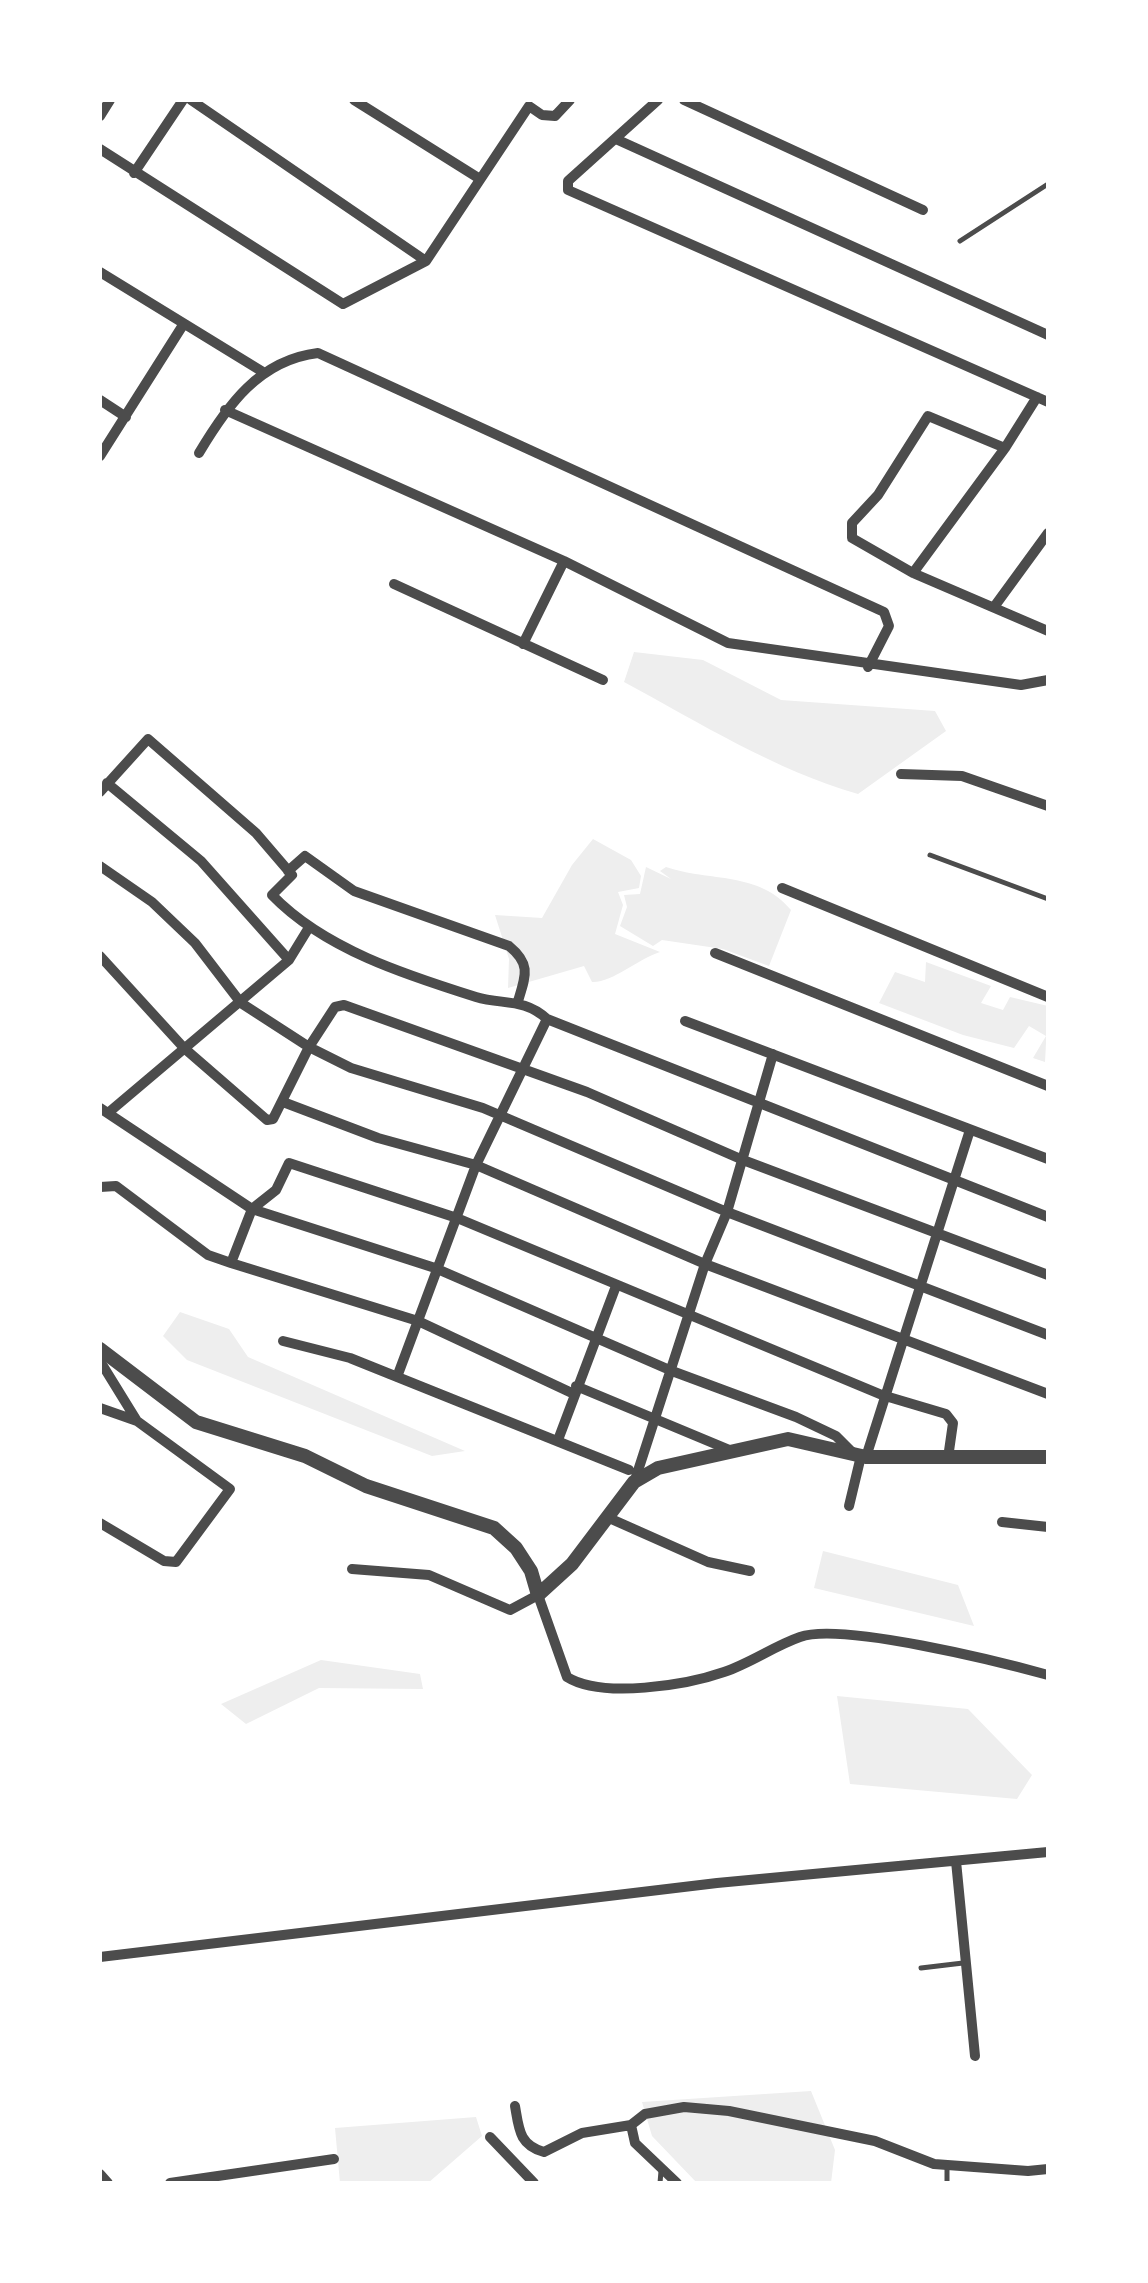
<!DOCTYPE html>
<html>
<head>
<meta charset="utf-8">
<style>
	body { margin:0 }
	#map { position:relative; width:1148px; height:2283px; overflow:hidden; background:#fff; font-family:Rubik,sans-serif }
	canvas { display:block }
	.frame { position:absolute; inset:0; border:102px solid #fff; pointer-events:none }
</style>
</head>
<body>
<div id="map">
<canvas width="1148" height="2283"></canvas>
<div class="frame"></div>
</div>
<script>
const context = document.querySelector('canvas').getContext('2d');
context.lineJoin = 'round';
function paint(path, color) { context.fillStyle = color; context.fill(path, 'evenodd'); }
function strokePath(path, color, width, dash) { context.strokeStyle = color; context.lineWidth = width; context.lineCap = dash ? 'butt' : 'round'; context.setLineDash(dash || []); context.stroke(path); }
const green = new Path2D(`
	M634,652L703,660L781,700L935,711L946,731L858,794C775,770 700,723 624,682Z
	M593,839L631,860L641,876L639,888L618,892L623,905L615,934L660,952C638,959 612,983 592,982L584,966L508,988L509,959L495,915L542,918L572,865Z
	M646,867L671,879L660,871L666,867C710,882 759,871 791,910L769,966L723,949L662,940L653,946L620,926L627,907L624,895L640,894Z
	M926,962L991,986L981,1003L1003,1010L1010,997L1048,1006L1045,1062L1033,1058L1046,1036L1029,1026L1014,1048L963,1035L879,1003L895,972L925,982Z
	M180,1312L229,1329L248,1357L465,1451L432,1456L187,1360L163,1336Z
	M823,1551L958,1585L974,1626L814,1588Z
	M321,1660L420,1674L423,1689L319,1688L246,1724L221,1704Z
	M837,1696L968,1709L1032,1775L1017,1799L850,1784Z
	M811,2091L835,2150L831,2183H697L652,2136L642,2102Z
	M476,2117L482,2136L428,2183H340L335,2128Z`);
const service = new Path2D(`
	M960,241L1048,184
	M930,855L1048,899
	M921,1968L963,1963
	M947,2166V2183
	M660,2183L661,2171`);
const minor = new Path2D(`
	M191,100L426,261
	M354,100L480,179
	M658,100L568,181V190L1048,402
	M684,100L923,210
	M100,116L110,100
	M618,140L1048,335
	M100,149L343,304L426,261L529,106L542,115L555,116L570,100
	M134,173L183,100
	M100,272L263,372
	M100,400L126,417
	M225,410L564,561L728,643L1021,685L1048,680
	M1005,448L928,416L878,495L852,523V538L913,573L1048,631
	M199,453C227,406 259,360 318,353L884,612L889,626L868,667
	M100,456L183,325
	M913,573L1005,448L1037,397
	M394,584L603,680
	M994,607L1048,533
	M523,644L564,561
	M901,774L962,776L1048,806
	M107,783L201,861L289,960
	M100,792L148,739L256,833L292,875L272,895C324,949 406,975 476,997C503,1005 524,998 547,1019L1048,1217
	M100,866L152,902L195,943L241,1003L309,1047L351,1068L483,1108L727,1212L1048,1335
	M288,871L305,856L354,891L509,946C531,964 526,975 518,1001
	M782,888L1048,997
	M715,953L1048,1086
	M100,956L184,1048L267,1120L273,1119L309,1047L335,1007L344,1005L587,1092L743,1160L1048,1275
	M685,1021L1048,1159
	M283,1102L378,1138L476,1165L705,1264L1048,1394
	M100,1108L252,1209L435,1268L672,1371L796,1417L836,1436L854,1454
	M108,1113L289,960L308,929
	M100,1187L116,1186L208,1255L231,1263L252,1209L276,1190L289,1163L457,1218L882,1395L946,1414L953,1423L948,1458
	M231,1263L418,1321L574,1394
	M283,1341L350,1358L629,1470
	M100,1361L137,1421L230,1489L176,1562L164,1561L100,1523
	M397,1377L476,1165L547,1019
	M576,1386L732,1451
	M100,1408L137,1421
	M558,1440L616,1286
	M866,1457L970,1130
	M635,1480L705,1264L727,1212L773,1054
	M849,1506L861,1456
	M609,1518L708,1562L750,1571
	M1002,1522L1048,1527
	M352,1569L429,1575L510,1610L538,1595L567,1677C602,1699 687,1685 724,1672C751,1663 774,1646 800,1637C841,1622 1001,1662 1048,1675
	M956,1861L975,2056
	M100,1957L717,1883L1048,1852
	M515,2106C519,2129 519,2145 544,2152L582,2133L631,2125L645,2114L684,2107L729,2111L875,2141L934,2164L1028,2171L1048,2169
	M631,2125L635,2143L677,2183
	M490,2137L534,2183
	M100,2174L108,2183
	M170,2183L334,2159`);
const tertiary = new Path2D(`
	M100,1349L196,1422L305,1456L366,1486L494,1528L516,1548L531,1571L538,1595L572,1564L634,1482L658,1468L788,1439L866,1457H1048`);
paint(green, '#eee');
strokePath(service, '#4c4c4c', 5);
strokePath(minor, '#4c4c4c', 10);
strokePath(tertiary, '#4c4c4c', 14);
</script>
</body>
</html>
